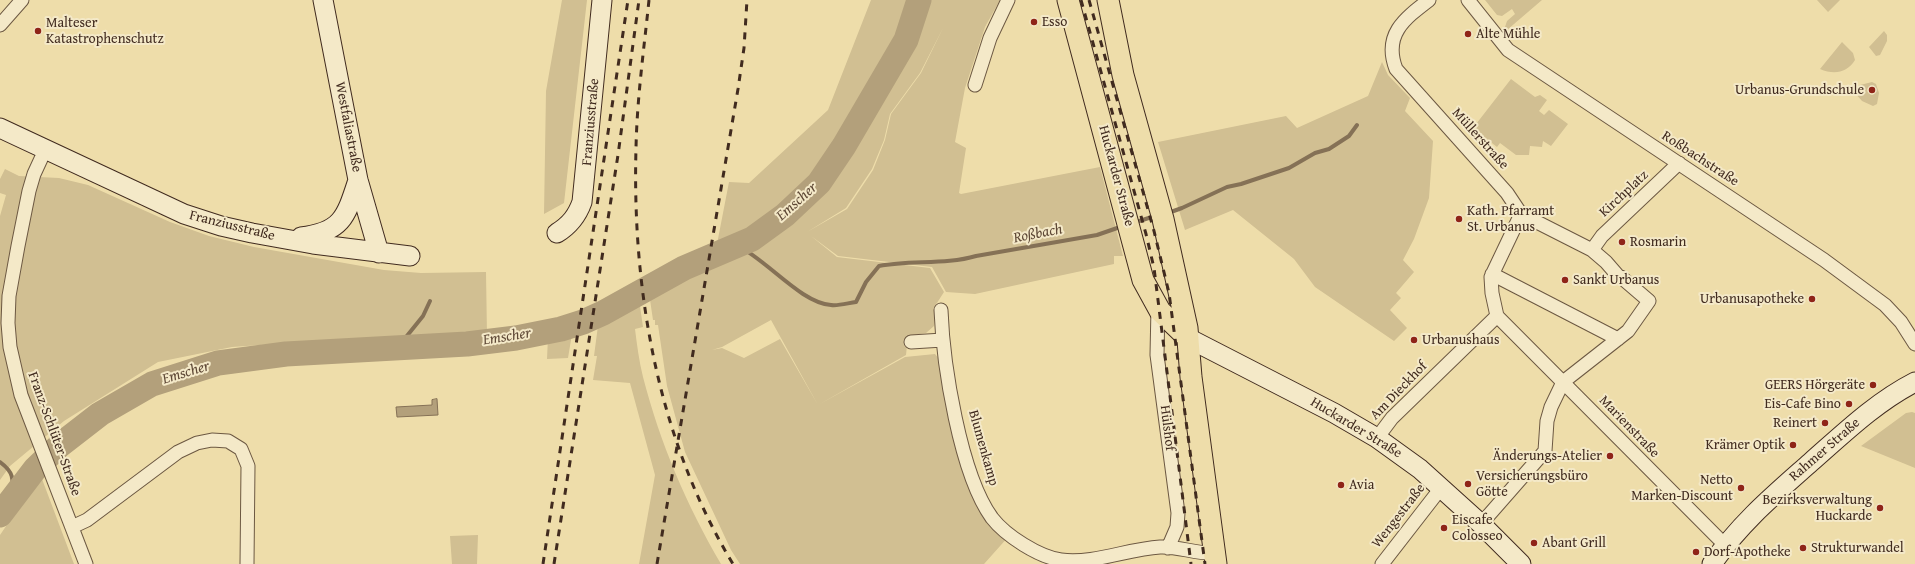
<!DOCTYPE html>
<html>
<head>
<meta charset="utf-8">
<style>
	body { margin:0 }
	canvas { display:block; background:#eda }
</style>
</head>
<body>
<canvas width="1915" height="564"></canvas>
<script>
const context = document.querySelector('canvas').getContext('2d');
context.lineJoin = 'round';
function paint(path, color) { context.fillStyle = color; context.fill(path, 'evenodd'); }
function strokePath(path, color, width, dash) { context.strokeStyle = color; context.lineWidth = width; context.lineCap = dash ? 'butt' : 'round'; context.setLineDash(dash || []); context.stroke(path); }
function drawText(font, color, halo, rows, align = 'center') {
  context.font = font + ' "Gentium Book Plus",serif'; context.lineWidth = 4; context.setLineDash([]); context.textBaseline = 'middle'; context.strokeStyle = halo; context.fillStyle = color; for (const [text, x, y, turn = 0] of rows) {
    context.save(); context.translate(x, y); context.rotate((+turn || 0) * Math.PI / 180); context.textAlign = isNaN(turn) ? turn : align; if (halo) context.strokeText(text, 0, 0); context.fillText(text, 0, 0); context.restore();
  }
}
const green = new Path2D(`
	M562,0H587L564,203L544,214L546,91Z
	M871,0H1000L985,27L965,88L955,142L966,148L959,193L961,194L1100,167L1123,256H1114V264L975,294L946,292L932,267L838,256L811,236L837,257L930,268L944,292L935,306L934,326L926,333L908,336L906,355L818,405L771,320L722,347L712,350L722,348L744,358L780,339L818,405L905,357L935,354L947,369L969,468L1009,536L984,564H740L731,550L685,452L667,386L658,325H655V320H653L649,293L716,262L717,244L729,182L749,183L828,110ZM943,28L921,73L891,114L885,140L873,170L847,209L807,232L846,208L872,169L884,140L890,114L920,73Z
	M1485,0H1542L1507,30L1505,27L1507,21L1515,14L1512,9L1502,16L1497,15Z
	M1817,0H1840L1828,12Z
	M1884,31L1887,35V41L1880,55L1876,56L1869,47Z
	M1842,42L1853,53L1855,60C1847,73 1834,75 1820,69Z
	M1382,62L1388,75L1410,98L1405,111L1433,141L1429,198L1414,239L1403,260L1414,272L1396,293L1401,298L1390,310L1407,328L1394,341L1315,287L1294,259L1233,210L1185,230L1158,142L1286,116L1297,128L1368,96Z
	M1511,79L1535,97L1540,95L1547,100L1539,111L1544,115L1549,110L1568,124L1551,146L1543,141L1542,147L1530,146L1529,155H1516L1500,143L1497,147L1473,128Z
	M1872,82L1876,84L1879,93L1877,104L1873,106L1862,101L1854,92V88L1860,85Z
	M5,169L19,176L59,178L88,185L170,222L209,236L254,247L384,270L421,273L486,272L487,336L360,338L232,347L158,362L64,421L10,466L0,480V216L6,195L0,193V179Z
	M639,299L643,327L635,329C637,345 639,361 643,377C660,443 687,506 721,564H639L655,475L630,383L593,380L597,356H594L599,318Z
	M572,334L568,358L547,359L548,337Z
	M1912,412L1915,413V468L1861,446L1906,413Z
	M42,479L74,564H0V535L19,507Z
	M478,535L477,564H452L450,536Z`);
const water = new Path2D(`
	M437,399L438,415L397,417L396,407L432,405V400Z`);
const stream = new Path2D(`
	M1168,213L1182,208L1227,187L1241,184L1289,168L1315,153L1329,149L1349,136L1357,125
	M1133,223L1155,216
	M738,246C767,260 801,303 831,305C839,306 848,303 856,302L866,282L879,266C911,260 946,265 976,256L1097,235L1123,226
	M398,347L423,316L430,301
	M0,462C15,473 13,480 12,497`);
const river = new Path2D(`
	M0,515L35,469L60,445L100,414L152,384L218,363L286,354L467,344L516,338L561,329L583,322L603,313L684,268L752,239L785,215L819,183L844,146L906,40L919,0`);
const street = new Path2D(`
	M1429,0C1404,19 1383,35 1396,69L1507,193L1521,214L1592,250L1606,262L1619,277
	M1468,0L1508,50L1824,260L1885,305L1901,322L1915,344
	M0,25L22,0
	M975,85L990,38L1008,0
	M46,148L34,174L29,191L18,246L9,296L8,323L10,347L21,395L86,564
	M1592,250L1602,236L1679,163
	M1492,274L1618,339
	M1158,307L1157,355L1178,513L1177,527L1168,548
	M941,310C943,364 960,474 992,518C1006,536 1039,557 1061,560C1095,564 1127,549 1160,547C1178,546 1196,554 1214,553
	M1497,316L1725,545
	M1497,316L1492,293L1491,277L1521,214
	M911,342L943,340
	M1377,438L1392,418L1497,316
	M1481,524L1545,451L1547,421L1551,407L1563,382L1628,331L1649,301L1621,277
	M72,527L87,520L178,452L197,443L212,440L228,441L241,449L248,466L247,564
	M1382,564L1441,488`);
const secondary = new Path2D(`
	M323,0L358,180L379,253
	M0,128L184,214L221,226L252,233L313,244L410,256
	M557,233C570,225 577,216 582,202L602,0
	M301,237C342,232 346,217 358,180
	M1188,338L1334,413L1377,438L1420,469L1481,524L1521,564
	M1712,564C1740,523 1775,494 1811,462C1844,433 1876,402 1915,382`);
const primary = new Path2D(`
	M1068,0L1143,280L1160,311L1188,338
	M1108,0L1123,75L1163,219L1187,328L1191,377L1216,564`);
const rail = new Path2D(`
	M649,0C644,49 637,98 636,148C632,291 658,440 733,564
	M1081,0L1146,234L1154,268L1191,564
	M1089,0L1154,231L1169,293L1205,564
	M543,564L628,0
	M554,564L618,155L639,0
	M657,564L738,89L744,48L747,0`);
const markers = [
	[1034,22,4,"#8f2418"],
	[38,31,4,"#8f2418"],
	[1468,34,4,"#8f2418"],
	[1872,90,4,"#8f2418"],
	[1459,219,4,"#8f2418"],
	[1622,242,4,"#8f2418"],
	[1565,280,4,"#8f2418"],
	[1812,299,4,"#8f2418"],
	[1414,340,4,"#8f2418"],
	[1873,385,4,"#8f2418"],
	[1849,404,4,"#8f2418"],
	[1825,423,4,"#8f2418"],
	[1793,445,4,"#8f2418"],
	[1610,456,4,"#8f2418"],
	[1468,484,4,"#8f2418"],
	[1341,485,4,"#8f2418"],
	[1741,488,4,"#8f2418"],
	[1880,508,4,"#8f2418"],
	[1444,528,4,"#8f2418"],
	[1534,543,4,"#8f2418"],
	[1803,548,4,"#8f2418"],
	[1696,552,4,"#8f2418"]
];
const poiNames = [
	["Esso",1042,22],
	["Malteser",46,23],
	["Katastrophenschutz",46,39],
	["Alte Mühle",1476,34],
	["Urbanus-Grundschule",1864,90,"right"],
	["Kath. Pfarramt",1467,211],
	["St. Urbanus",1467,227],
	["Rosmarin",1630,242],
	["Sankt Urbanus",1573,280],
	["Urbanusapotheke",1804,299,"right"],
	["Urbanushaus",1422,340],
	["GEERS Hörgeräte",1865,385,"right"],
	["Eis-Cafe Bino",1841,404,"right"],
	["Reinert",1817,423,"right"],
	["Krämer Optik",1785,445,"right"],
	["Änderungs-Atelier",1602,456,"right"],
	["Versicherungsbüro",1476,476],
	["Götte",1476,492],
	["Netto",1733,480,"right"],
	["Marken-Discount",1733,496,"right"],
	["Avia",1349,485],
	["Bezirksverwaltung",1872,500,"right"],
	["Huckarde",1872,516,"right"],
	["Eiscafe",1452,520],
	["Colosseo",1452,536],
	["Abant Grill",1542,543],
	["Strukturwandel",1811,548],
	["Dorf-Apotheke",1704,552]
];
const streetNames = [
	["Franziusstraße",591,122,-85],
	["Westfaliastraße",348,127,79],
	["Müllerstraße",1480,139,48],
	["Roßbachstraße",1700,159,33],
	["Huckarder Straße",1116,176,75],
	["Kirchplatz",1624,194,-43],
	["Franziusstraße",232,226,14],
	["Am Dieckhof",1399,391,-46],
	["Marienstraße",1629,427,46],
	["Hülshof",1167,428,83],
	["Huckarder Straße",1356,428,31],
	["Franz-Schlüter-Straße",54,434,70],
	["Blumenkamp",983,448,74],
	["Rahmer Straße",1825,450,-41],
	["Wengestraße",1399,516,-52]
];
const waterNames = [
	["Emscher",797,202,-42],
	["Roßbach",1038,234,-11],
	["Emscher",507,337,-9],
	["Emscher",186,373,-17]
];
paint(green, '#d1bf92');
paint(water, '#b3a07b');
strokePath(water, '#857156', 1);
strokePath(stream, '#857156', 4);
strokePath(river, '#b3a07b', 25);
strokePath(street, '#6c5842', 15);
strokePath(secondary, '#412b1f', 21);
strokePath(primary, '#412b1f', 23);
strokePath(street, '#f4e9c8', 13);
strokePath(secondary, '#f4e9c8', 19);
strokePath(primary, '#eda', 21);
strokePath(rail, '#412b1f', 3, [7, 7]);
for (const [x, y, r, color] of markers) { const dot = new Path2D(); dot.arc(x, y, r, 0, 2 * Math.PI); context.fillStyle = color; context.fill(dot); strokePath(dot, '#f4e9c8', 1.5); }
drawText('14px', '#412b1f', '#f4e9c8', poiNames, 'left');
drawText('14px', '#412b1f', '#f4e9c8', streetNames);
drawText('italic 15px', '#5e4836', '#f4e9c8', waterNames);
</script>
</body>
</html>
